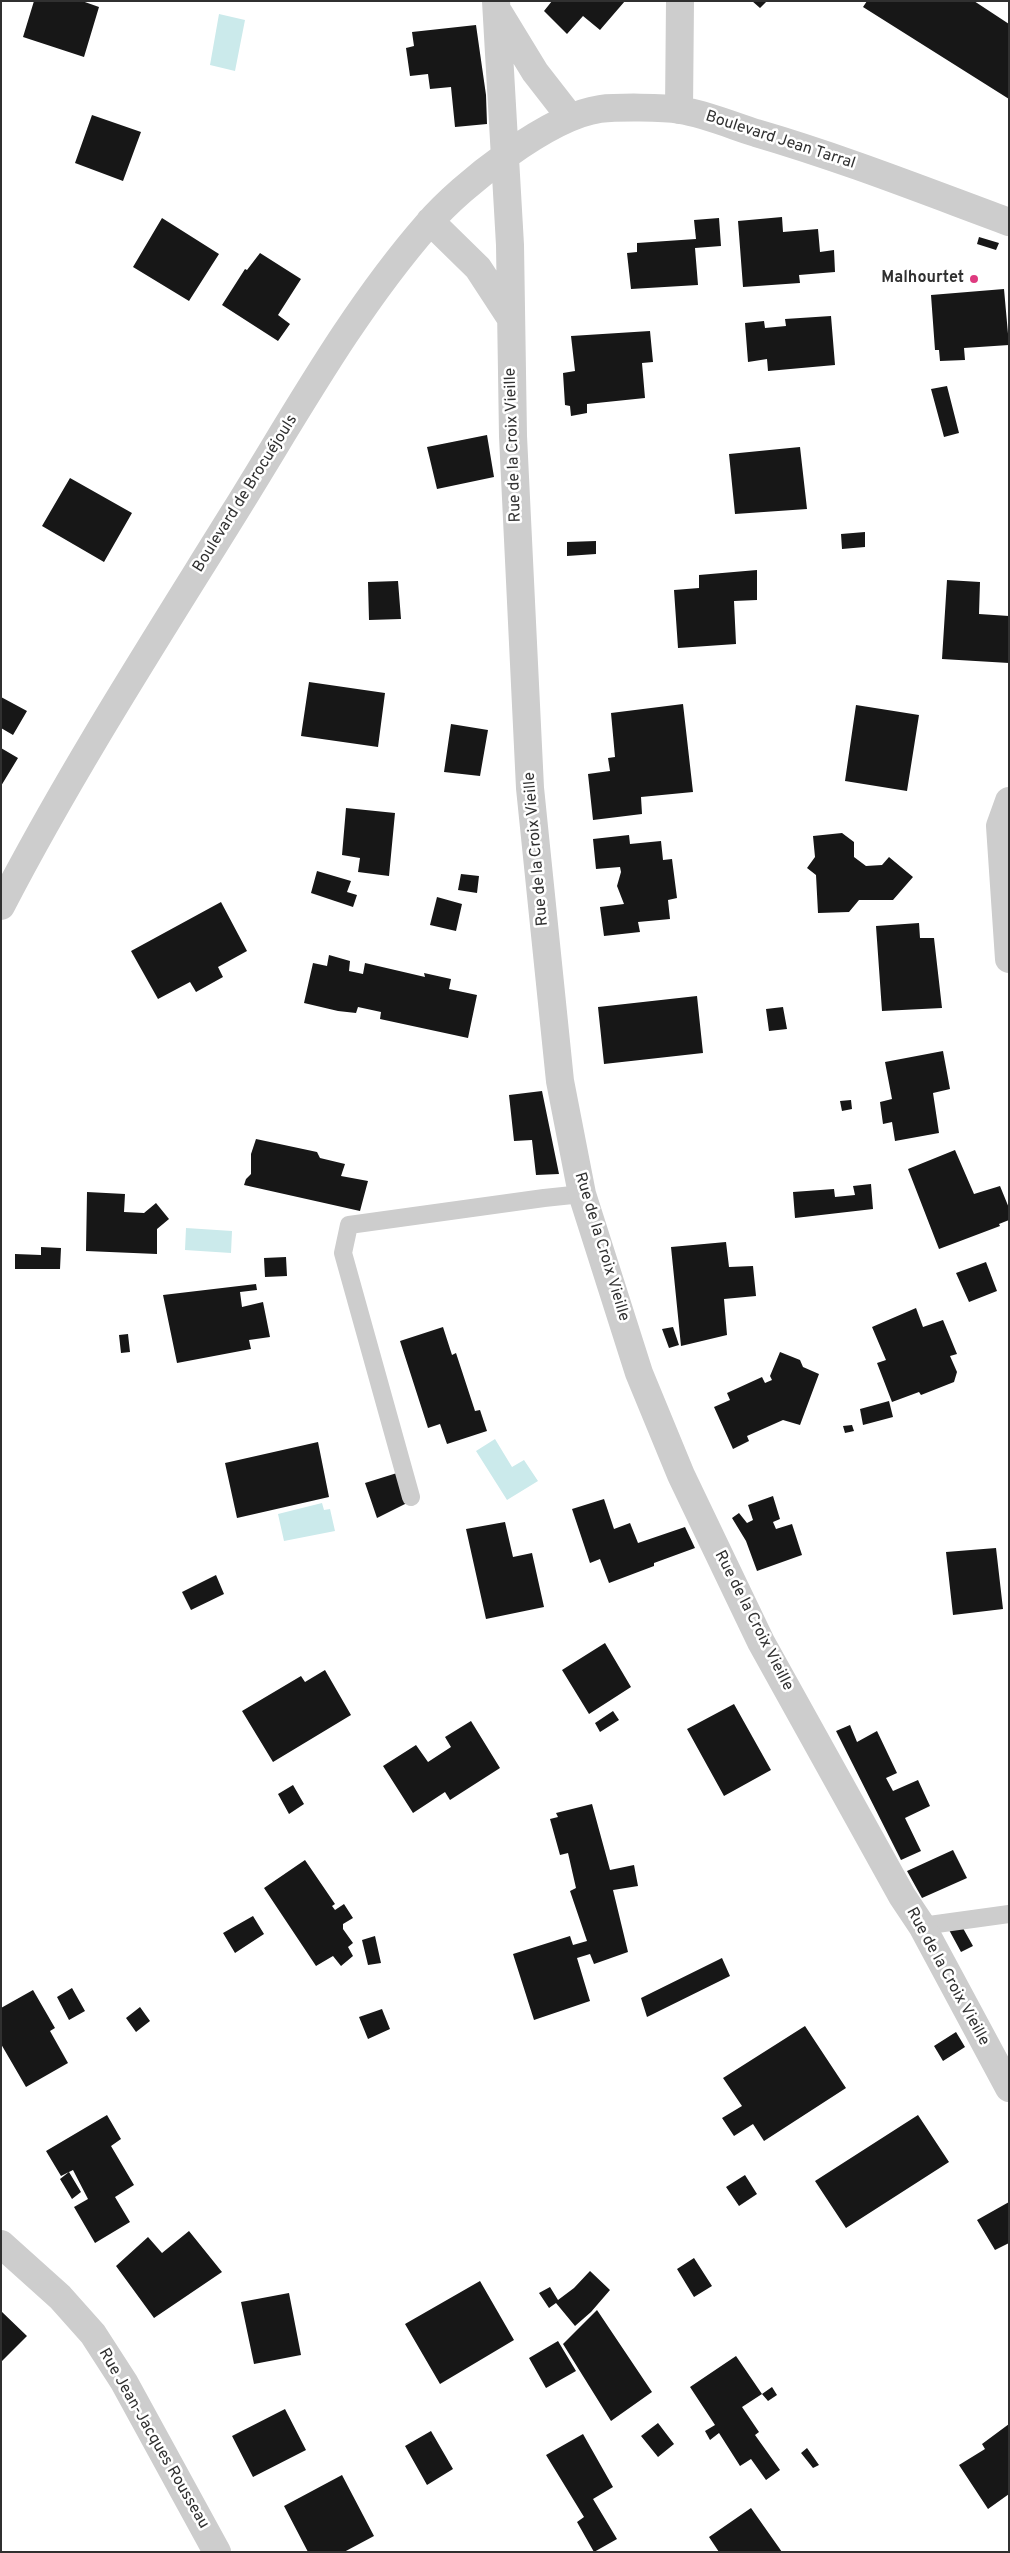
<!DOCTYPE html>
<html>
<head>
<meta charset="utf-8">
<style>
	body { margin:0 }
	#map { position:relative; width:1010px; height:2553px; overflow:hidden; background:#fff; font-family:Overpass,sans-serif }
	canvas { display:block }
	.frame { position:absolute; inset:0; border:2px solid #303030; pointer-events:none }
</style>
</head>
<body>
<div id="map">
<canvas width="1010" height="2553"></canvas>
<div class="frame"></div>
</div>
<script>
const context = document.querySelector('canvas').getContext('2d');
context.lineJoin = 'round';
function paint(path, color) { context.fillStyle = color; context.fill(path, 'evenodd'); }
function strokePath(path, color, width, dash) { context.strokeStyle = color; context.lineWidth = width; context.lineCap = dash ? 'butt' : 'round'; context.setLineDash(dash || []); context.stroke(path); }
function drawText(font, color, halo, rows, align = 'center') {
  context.font = font + ' Overpass,sans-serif'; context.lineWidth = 5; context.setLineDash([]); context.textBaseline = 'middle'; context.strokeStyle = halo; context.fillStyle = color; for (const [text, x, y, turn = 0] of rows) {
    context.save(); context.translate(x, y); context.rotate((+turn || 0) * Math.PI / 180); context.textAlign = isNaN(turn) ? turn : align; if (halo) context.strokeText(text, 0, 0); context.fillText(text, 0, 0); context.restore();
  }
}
const water = new Path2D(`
	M219,14L245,20L235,71L210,65Z
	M186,1228L232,1231L231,1253L185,1250Z
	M495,1439L512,1467L524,1460L538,1481L507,1500L476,1451Z
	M322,1503L324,1510L330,1509L335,1531L284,1541L278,1514Z`);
const building = new Path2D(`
	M34,1H82L99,7L84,57L23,37Z
	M552,1H625L600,30L583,16L567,34L544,11Z
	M752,1H767L760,8Z
	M867,1H974L1009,24V99L863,7Z
	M476,25L486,95L487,124L455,127L451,87L430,89L428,74L410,76L406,48L414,46L412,32Z
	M92,115L141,132L123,181L75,163Z
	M782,217L783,232L818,229L820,252L834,250L835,272L799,275L800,283L743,287L738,221Z
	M162,218L219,254L189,301L133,267Z
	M719,218L721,246L695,248L698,285L631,289L627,253L637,252V243L696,239L694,220Z
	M979,237L999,243L996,250L977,244Z
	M260,253L301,279L278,315L290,324L278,341L222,305L245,269L247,270Z
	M1004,289L1009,345L964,348L965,360L940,361L939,350H935L931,295Z
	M831,316L835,365L768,371L767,359L748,362L745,323L764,321L765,328L786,326L785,319Z
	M650,331L653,362L642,363L645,398L587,404V413L571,416L570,406L565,405L563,373L575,371L571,336Z
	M947,386L959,433L944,437L931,389Z
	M487,435L494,477L437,489L427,447Z
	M800,447L807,509L735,514L729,454Z
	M70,478L132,513L104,562L42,526Z
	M865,532V547L842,549L841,534Z
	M596,541V554L567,556V542Z
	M757,570V600L734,601L736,644L678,648L674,590L699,588V575Z
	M947,580L980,582L979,614L1009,616V663L942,659Z
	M398,581L401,619L369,620L368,582Z
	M309,682L385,693L378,747L301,736Z
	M1,697L27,711L13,735L1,728Z
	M683,704L693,792L641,797L642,814L593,820L588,774L610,771L608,758L615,757L611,713Z
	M856,705L919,715L907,791L845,781Z
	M451,724L488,730L480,776L444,772Z
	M1,748L18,758L1,786Z
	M346,808L395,813L389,876L358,872L360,858L342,855Z
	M842,833L854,842V857L866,866L882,865L889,857L913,877L893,900H859L849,912L818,913L816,875L807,868L815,857L813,836Z
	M629,835L630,844L661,841L663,860L672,859L677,898L668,900L670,919L638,922L640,932L604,936L600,907L624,904L617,886L621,872L620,867L596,869L593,839Z
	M317,871L351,881L347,892L357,895L353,907L311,893Z
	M461,874L479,876L477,893L458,890Z
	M437,897L462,904L456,931L430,925Z
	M221,902L247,951L218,967L223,977L196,992L190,982L158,999L131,951Z
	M919,923L920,938H934L942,1008L882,1011L876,926Z
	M329,955L350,961L349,971L363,974L365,963L425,977L424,973L451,979L449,989L477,995L468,1038L380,1019L381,1012L358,1007L356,1013L338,1011L304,1003L313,963L327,966Z
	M697,996L703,1053L604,1064L598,1007Z
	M783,1007L787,1029L769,1031L766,1009Z
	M943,1051L950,1089L933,1093L939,1133L895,1141L892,1122L883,1124L880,1102L892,1099L885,1062Z
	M542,1091L559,1174L536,1175L532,1140L514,1141L509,1095Z
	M851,1100L852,1109L842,1111L840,1101Z
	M256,1139L317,1152L320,1158L345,1164L341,1176L368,1181L360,1211L244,1185L246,1179L251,1174V1154Z
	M955,1150L974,1194L1000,1186L1009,1208V1220L999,1224L1000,1226L939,1249L908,1169Z
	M871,1184L873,1209L795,1218L793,1192L834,1189L835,1197L855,1195L853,1186Z
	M87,1192L125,1194L124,1212L144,1213L156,1203L169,1219L157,1229V1254L86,1251Z
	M726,1242L729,1267L753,1266L756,1296L724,1299L727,1335L681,1346L671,1247Z
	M41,1247L61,1248L60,1269H15V1254L41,1255Z
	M286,1257L287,1276L265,1277L264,1258Z
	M986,1262L997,1291L969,1302L956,1273Z
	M256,1284L257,1290L240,1292L242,1307L263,1302L270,1337L249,1340L251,1349L177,1363L163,1295Z
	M916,1308L923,1327L943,1320L957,1354L950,1356L957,1372L954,1382L921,1395L919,1392L892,1402L877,1363L886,1360L872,1327Z
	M443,1327L452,1355L456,1353L475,1411L480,1410L487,1431L447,1444L440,1424L428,1428L400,1341Z
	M673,1327L679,1345L669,1348L662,1329Z
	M128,1334L130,1352L121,1353L119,1335Z
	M780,1352L800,1360L803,1367L819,1374L800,1425L783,1420L747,1436L749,1441L733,1449L714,1407L730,1400L727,1393L762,1377L765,1383L772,1380L770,1376Z
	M889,1401L893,1417L863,1425L860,1409Z
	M852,1425L854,1431L845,1433L843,1426Z
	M318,1442L329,1497L237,1518L225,1463Z
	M397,1473L407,1503L377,1518L365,1483Z
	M773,1496L780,1519L773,1522L776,1529L792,1524L802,1555L757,1571L746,1541L732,1518L739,1513L747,1523L753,1520L748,1505Z
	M604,1499L614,1529L630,1523L638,1543L685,1527L695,1548L654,1563V1566L609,1583L600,1559L590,1563L572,1509Z
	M505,1522L513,1557L532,1553L544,1607L486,1619L466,1529Z
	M996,1548L1003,1609L953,1615L946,1552Z
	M216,1575L224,1594L191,1610L182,1592Z
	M605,1643L631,1687L589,1714L562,1670Z
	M325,1670L351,1715L273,1762L242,1711L301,1676L305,1682Z
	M734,1704L771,1770L724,1796L687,1729Z
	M613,1711L619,1720L600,1732L595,1723Z
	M471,1721L500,1768L450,1800L445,1792L413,1813L383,1766L416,1745L428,1762L451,1747L445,1737Z
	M850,1725L857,1742L877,1731L897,1773L886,1778L893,1791L918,1780L930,1806L905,1818L921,1851L901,1860L836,1731Z
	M293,1785L304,1804L289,1814L278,1794Z
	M592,1804L610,1870L634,1865L638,1886L613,1890L628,1952L594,1964L590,1954L577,1958L590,2001L534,2020L513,1954L570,1936L573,1945L587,1941L570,1891L576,1888L568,1853L560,1855L550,1819L558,1817L556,1813Z
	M953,1850L967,1878L922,1898L907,1871Z
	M305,1860L335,1904L332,1906L335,1910L344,1904L353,1918L343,1924V1929L353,1943L348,1947L353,1956L341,1966L333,1956L316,1966L264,1888Z
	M253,1916L264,1934L235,1953L223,1933Z
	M959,1921L973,1946L961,1952L948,1928Z
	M375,1936L381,1963L368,1965L362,1940Z
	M722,1958L730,1976L647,2017L641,1998Z
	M72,1988L85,2011L69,2020L57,1997Z
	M33,1990L55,2028L50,2031L68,2063L26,2087L1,2044V2008Z
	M140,2007L150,2021L136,2032L126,2018Z
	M382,2009L390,2029L368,2039L359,2017Z
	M805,2026L846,2088L764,2141L753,2124L734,2136L722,2118L742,2106L723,2078Z
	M956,2032L965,2047L943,2061L934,2046Z
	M107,2115L121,2139L111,2146L134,2185L115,2197L130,2222L95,2243L74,2207L88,2199L73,2170L61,2176L46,2151Z
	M918,2115L949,2162L846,2228L815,2181Z
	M69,2172L81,2192L72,2199L60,2179Z
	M745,2175L757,2194L739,2206L726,2187Z
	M1009,2202V2243L995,2250L977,2220Z
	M189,2231L222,2272L154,2318L116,2266L148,2237L162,2253Z
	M694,2258L712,2286L694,2297L677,2269Z
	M590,2271L610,2290L591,2312L575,2326L556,2303L549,2308L539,2293L550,2287L558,2300L574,2288Z
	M480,2281L514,2340L440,2384L405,2324Z
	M289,2293L301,2355L254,2364L241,2302Z
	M597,2310L652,2392L611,2421L563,2344Z
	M1,2311L27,2336L1,2362Z
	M558,2341L576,2371L546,2388L529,2358Z
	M736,2356L762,2394L742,2407L759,2432L755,2435L780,2470L766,2480L751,2459L740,2466L719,2433L710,2440L705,2431L715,2425L690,2387Z
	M772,2387L777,2395L768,2401L762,2394Z
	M285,2409L306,2450L253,2477L232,2436Z
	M658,2423L674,2444L658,2457L641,2436Z
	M1009,2424V2494L988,2509L959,2465L985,2449L982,2444Z
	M431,2431L453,2469L427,2485L405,2446Z
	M583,2434L613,2487L593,2499L617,2539L594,2552L577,2522L584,2517L546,2455Z
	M807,2448L819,2465L813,2468L801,2453Z
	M342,2475L374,2536L344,2552H308L284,2506Z
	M751,2508L782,2552H719L709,2537Z`);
const service = new Path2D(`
	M411,1497L343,1253L349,1225L544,1198L582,1194
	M922,1926L1009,1914`);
const minor = new Path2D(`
	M496,1L510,245L513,436L530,788L560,1081L582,1194L639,1373L681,1475L761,1642L902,1896L922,1926L1009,2088
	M499,13L535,72L570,117
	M679,110L680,1
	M430,221L478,268L510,317
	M1009,801L1000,826L1009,959
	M1,906C71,771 154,642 234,513C295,415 352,311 428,224C461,185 549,116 600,109C616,107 664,107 680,110C705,114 731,125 756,133C842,158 925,191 1009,222
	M1,2244L60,2297L93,2334L124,2382L217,2552`);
const markers = [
	[974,279,5,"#de3a7f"]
];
const streetNames = [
	["Boulevard Jean Tarral",780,141,18],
	["Rue de la Croix Vieille",514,445,-92],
	["Boulevard de Brocuéjouls",246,494,-58],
	["Rue de la Croix Vieille",537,849,-95],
	["Rue de la Croix Vieille",601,1247,73],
	["Rue de la Croix Vieille",753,1621,63],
	["Rue de la Croix Vieille",947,1977,61],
	["Rue Jean-Jacques Rousseau",153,2439,60]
];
const poiNames = [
	["Malhourtet",964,279]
];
paint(water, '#cbeaeb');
paint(building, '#171717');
strokePath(service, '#cdcdcd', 18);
strokePath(minor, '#cdcdcd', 28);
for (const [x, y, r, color] of markers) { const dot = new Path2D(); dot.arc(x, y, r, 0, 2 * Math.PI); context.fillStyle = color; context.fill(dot); strokePath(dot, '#fff', 2); }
drawText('16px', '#303030', '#fff', streetNames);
drawText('bold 16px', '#303030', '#fff', poiNames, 'right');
</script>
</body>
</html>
